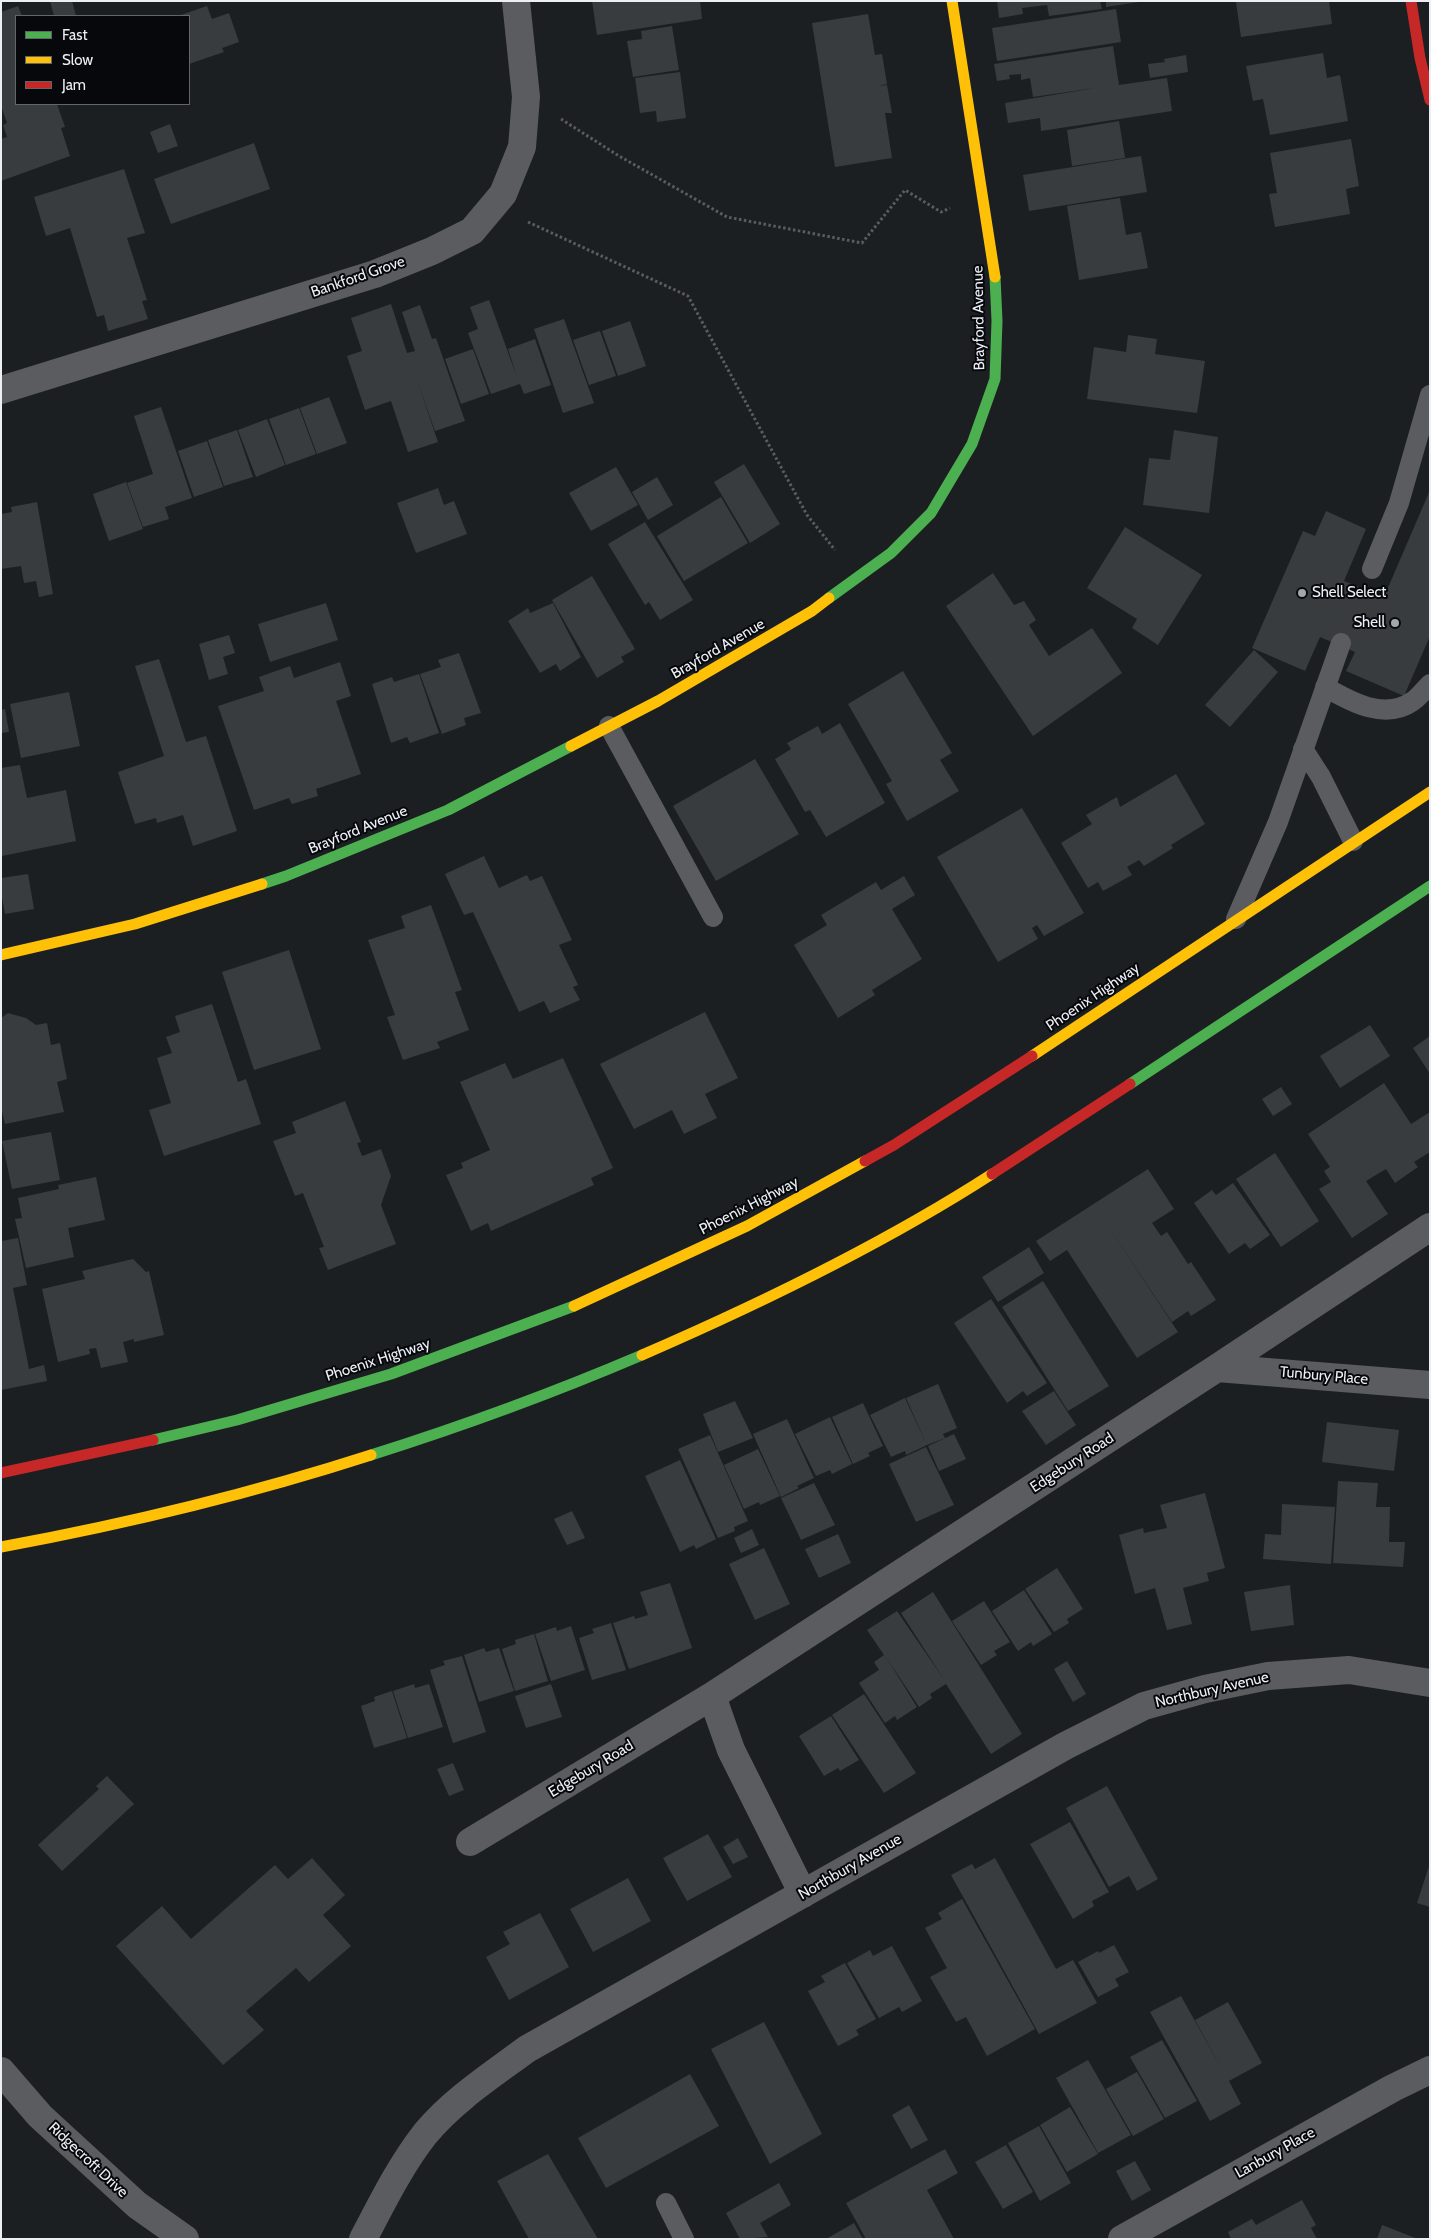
<!DOCTYPE html>
<html>
<head>
<meta charset="utf-8">
<style>
	body { margin:0 }
	#map { position:relative; width:1431px; height:2240px; overflow:hidden; background:#1c1f22; font-family:Cabin,sans-serif }
	canvas { display:block }
	.frame { position:absolute; inset:0; border:2px solid #ecf0f6; pointer-events:none }
	.legend { position:absolute; left:15px; top:15px; width:175px; height:90px; box-sizing:border-box; background:#06080c; border:1px solid #62656a; margin:0; padding:6px 9px; list-style:none; font-size:15px; color:#ecf0f6 }
	.legend li { display:flex; align-items:center; gap:10px; height:25px }
	.legend b { width:25px; border:1px solid #62656a }
</style>
</head>
<body>
<div id="map">
<canvas width="1431" height="2240"></canvas>
<div class="frame"></div>
<ul class="legend">
<li><b style="height:6px;background:#4caf50"></b>Fast</li>
<li><b style="height:6px;background:#ffc107"></b>Slow</li>
<li><b style="height:6px;background:#c62828"></b>Jam</li>
</ul>
</div>
<script>
const context = document.querySelector('canvas').getContext('2d');
context.lineJoin = 'round';
function paint(path, color) { context.fillStyle = color; context.fill(path, 'evenodd'); }
function strokePath(path, color, width, dash) { context.strokeStyle = color; context.lineWidth = width; context.lineCap = dash ? 'butt' : 'round'; context.setLineDash(dash || []); context.stroke(path); }
function drawText(font, color, halo, rows, align = 'center') {
  context.font = font + ' Cabin,sans-serif'; context.lineWidth = 4; context.setLineDash([]); context.textBaseline = 'middle'; context.strokeStyle = halo; context.fillStyle = color; for (const [text, x, y, turn = 0] of rows) {
    context.save(); context.translate(x, y); context.rotate((+turn || 0) * Math.PI / 180); context.textAlign = isNaN(turn) ? turn : align; if (halo) context.strokeText(text, 0, 0); context.fillText(text, 0, 0); context.restore();
  }
}
const building = new Path2D(`
	M50,1H72L76,16H54Z
	M592,1H700L702,19L597,35Z
	M997,1H1100L1102,9L1049,16L1047,5L1022,8L1023,14L999,18Z
	M1106,1H1139V2L1106,7Z
	M1243,1H1329L1332,24L1241,37L1236,2Z
	M18,6L22,16H16V104H57L65,127L61,128L70,156L1,181V139L7,137L3,125L7,123L1,106V12Z
	M207,6L212,19L229,13L239,42L222,48L224,52L189,64V16H178Z
	M1116,9L1121,42L997,61L992,28Z
	M868,14L875,55L882,54L887,84L878,86L887,85L892,113H885L892,158L835,167L812,23Z
	M672,26L679,70L633,77L627,41L642,39L641,31Z
	M1113,46L1119,85L1167,78L1172,111L1041,131L1040,118L1008,123L1005,103L1095,88L1033,97L1030,78L1021,80V74L1009,75L1010,79L997,81L994,64Z
	M1323,53L1327,78L1340,75L1348,121L1270,135L1263,99L1253,101L1246,66Z
	M1186,55L1188,72L1150,78L1148,64L1165,62L1164,59Z
	M680,72L686,118L657,122L656,111L640,113L635,78Z
	M1119,121L1125,158L1072,166L1067,130Z
	M170,124L178,146L158,153L150,132Z
	M1351,139L1359,186L1346,189L1350,214L1275,227L1269,194L1277,193L1270,153Z
	M254,143L270,189L171,224L154,179Z
	M1141,156L1147,192L1029,211L1023,175Z
	M124,169L145,233L127,238L147,300L142,301L148,319L108,331L104,315L97,317L70,228L46,236L34,197Z
	M1120,198L1126,235L1141,232L1148,268L1079,280L1067,206Z
	M489,300L517,377L508,349L535,339L551,385L524,394L520,384L491,394L468,333L478,329L470,307Z
	M391,304L407,353L415,351L402,312L420,305L432,339L436,338L465,421L435,431L417,380L438,442L408,452L391,401L365,410L347,356L362,351L351,318Z
	M564,319L594,403L563,413L534,329Z
	M630,321L646,366L618,376L602,331Z
	M600,331L616,376L589,385L573,340Z
	M1128,335L1157,339L1155,354L1205,361L1197,413L1087,399L1094,347L1126,352Z
	M473,349L489,394L461,404L445,359Z
	M329,397L347,443L317,454L300,408Z
	M161,407L192,498L165,507L169,519L143,527L127,483L153,474L134,416Z
	M299,408L316,454L286,465L269,419Z
	M267,419L285,465L256,477L238,430Z
	M237,430L253,477L224,486L208,440Z
	M1174,430L1218,437L1209,513L1143,505L1149,458L1170,460Z
	M207,441L223,487L194,497L178,451Z
	M744,464L780,524L750,543L714,482Z
	M616,467L638,505L591,531L569,493Z
	M657,477L673,505L648,520L632,492Z
	M126,482L143,529L109,541L93,494Z
	M438,488L444,505L454,501L467,534L416,553L397,503Z
	M1430,490V636L1404,696L1346,671L1355,652L1320,637L1305,671L1252,648L1303,531L1315,536L1326,511L1366,529L1344,581L1384,597Z
	M721,497L748,543L684,581L657,536Z
	M37,502L53,594L39,597L36,581L24,583L21,566L1,569V514L12,512L11,507Z
	M645,522L693,600L660,620L649,602L645,605L608,544Z
	M1125,527L1202,575L1158,645L1132,628L1137,619L1087,588Z
	M993,573L1014,605L1024,601L1036,620L1029,625L1049,656L1092,628L1122,673L1033,736L946,606Z
	M592,576L635,649L621,657L624,662L597,678L552,600Z
	M326,603L338,640L270,662L258,624Z
	M553,603L581,657L560,671L556,664L540,673L508,621L528,608L530,613Z
	M229,635L235,653L223,657L228,674L209,680L199,644Z
	M1254,650L1278,672L1230,727L1205,705Z
	M459,653L481,713L464,718L466,725L442,734L420,674L441,667L438,660Z
	M159,659L186,742L206,736L237,831L193,846L183,815L157,823L156,818L135,824L118,772L164,756L135,666Z
	M340,662L351,696L336,701L361,774L316,789L318,796L292,804L289,798L254,810L218,706L264,691L259,677L290,666L294,678Z
	M903,671L952,753L940,760L959,791L907,821L886,784L892,781L848,704Z
	M419,674L439,733L410,743L407,737L391,743L372,684L392,677L394,682Z
	M69,692L80,746L21,758L10,704Z
	M5,709L9,732L1,733V710Z
	M840,723L885,803L826,837L810,810L805,812L775,759L791,749L787,743L818,726L822,734Z
	M755,759L799,834L716,881L673,806Z
	M20,765L27,798L66,790L76,841L2,856L1,768Z
	M1176,774L1205,824L1171,845L1173,848L1144,866L1139,860L1127,867L1132,875L1103,891L1098,882L1088,888L1061,843L1092,824L1086,815L1117,797L1120,807Z
	M1022,808L1084,913L1044,936L1037,925L1032,928L1038,939L998,962L937,857Z
	M484,856L499,888L527,875L530,881L542,876L572,940L559,945L578,985L573,987L580,1000L550,1013L544,1001L519,1012L473,912L464,915L445,874Z
	M28,874L34,909L5,914L1,892V878Z
	M904,876L915,895L892,909L922,959L872,990L875,995L838,1018L794,945L827,925L821,915L876,882L881,890Z
	M431,905L462,990L455,992L469,1030L437,1042L440,1048L403,1060L387,1017L395,1015L368,940L405,928L401,916Z
	M289,950L321,1049L254,1070L222,972Z
	M212,1004L238,1082L246,1079L261,1124L164,1156L149,1110L171,1103L157,1058L172,1053L166,1037L180,1032L175,1016Z
	M705,1012L738,1078L705,1094L717,1118L684,1134L672,1110L634,1129L600,1064Z
	M8,1013L26,1018L36,1025L47,1023L51,1045L60,1043L67,1079L57,1082L64,1112L5,1124L1,1107V1018Z
	M1370,1025L1390,1056L1340,1088L1320,1056Z
	M1430,1036V1074L1413,1048Z
	M563,1058L613,1168L591,1178L594,1185L491,1231L488,1223L471,1231L446,1175L463,1168L461,1163L490,1150L460,1082L505,1063L513,1079Z
	M1384,1083L1411,1124L1430,1112V1152L1414,1162L1418,1167L1395,1183L1386,1169L1366,1181L1388,1214L1352,1238L1319,1189L1331,1182L1324,1171L1330,1167L1308,1134Z
	M1281,1087L1292,1104L1273,1116L1262,1099Z
	M345,1101L361,1142L357,1143L362,1156L381,1149L391,1176L381,1205L396,1244L328,1270L319,1248L324,1247L303,1193L295,1196L273,1141L296,1133L292,1122Z
	M51,1132L60,1180L12,1189L2,1141Z
	M1275,1153L1319,1221L1281,1247L1236,1179Z
	M1148,1169L1174,1209L1152,1223L1161,1236L1167,1232L1188,1264L1191,1262L1216,1300L1191,1316L1188,1311L1172,1322L1108,1226L1178,1332L1137,1358L1067,1250L1050,1261L1036,1241Z
	M96,1177L105,1220L68,1228L74,1257L26,1268L15,1219L22,1218L18,1198L59,1189L58,1185Z
	M1233,1183L1270,1235L1250,1249L1245,1243L1229,1254L1194,1203L1212,1190L1216,1195Z
	M18,1238L27,1285L13,1288L29,1369L44,1365L47,1381L1,1390V1241Z
	M1029,1247L1044,1273L998,1302L982,1277Z
	M133,1259L146,1272L149,1271L164,1335L134,1342V1339L123,1342L128,1362L101,1368L96,1348L89,1349L90,1354L58,1362L42,1289L85,1279L82,1271Z
	M1043,1281L1109,1386L1068,1411L1002,1307Z
	M991,1299L1047,1383L1027,1396L1023,1391L1007,1403L954,1323Z
	M938,1384L957,1428L943,1434L945,1438L927,1445L906,1398Z
	M1054,1391L1076,1425L1046,1445L1022,1411Z
	M905,1398L927,1445L906,1455L905,1451L891,1457L870,1415Z
	M735,1401L753,1438L718,1452L703,1414Z
	M863,1403L883,1446L868,1453L870,1456L853,1464L832,1417Z
	M830,1417L852,1464L832,1474L830,1470L816,1476L795,1434Z
	M787,1419L814,1478L797,1486L799,1488L781,1497L753,1434Z
	M1327,1422L1399,1430L1394,1471L1322,1462Z
	M954,1434L966,1459L939,1471L928,1446Z
	M710,1435L748,1521L734,1527L735,1531L718,1538L678,1449Z
	M926,1447L954,1505L916,1522L889,1464Z
	M758,1449L780,1496L760,1505L759,1502L744,1509L724,1465Z
	M680,1460L716,1539L696,1549L694,1545L680,1552L645,1476Z
	M1338,1481L1378,1483L1376,1507H1390L1389,1542H1405L1403,1567L1333,1563Z
	M814,1483L835,1525L801,1540L781,1498Z
	M1205,1493L1225,1568L1207,1573L1209,1581L1183,1588L1192,1624L1167,1630L1155,1588L1135,1594L1119,1535L1143,1528L1144,1533L1167,1528L1160,1505Z
	M1282,1504L1335,1507L1331,1564L1263,1559L1265,1534L1281,1535Z
	M572,1511L585,1538L567,1545L554,1519Z
	M752,1529L759,1545L741,1553L734,1538Z
	M838,1534L851,1563L819,1578L805,1549Z
	M764,1548L790,1604L755,1620L729,1564Z
	M1057,1568L1083,1609L1067,1619L1069,1623L1054,1632L1025,1589Z
	M670,1583L692,1648L629,1669L613,1623L634,1616L635,1619L648,1615L640,1592Z
	M1290,1585L1294,1625L1251,1631L1244,1592Z
	M1024,1590L1052,1634L1033,1646L1031,1642L1018,1651L992,1611Z
	M933,1592L1022,1734L991,1754L946,1684L930,1694L932,1698L919,1707L886,1657L917,1707L897,1720L895,1716L885,1723L859,1683L879,1670L874,1662L884,1655L867,1630L897,1611L945,1681L901,1613Z
	M984,1601L1010,1642L994,1651L997,1655L981,1665L952,1621Z
	M611,1623L626,1670L592,1680L579,1638L594,1633L592,1629Z
	M571,1626L585,1670L551,1681L535,1634L556,1627L557,1631Z
	M534,1634L548,1681L515,1691L502,1649L516,1644L515,1640Z
	M484,1648L486,1652L499,1648L514,1691L479,1702L464,1655Z
	M462,1656L486,1732L453,1743L430,1670L445,1665L443,1661Z
	M1067,1661L1086,1694L1073,1702L1054,1669Z
	M414,1684L415,1688L429,1684L443,1727L408,1738L393,1691Z
	M551,1684L562,1717L526,1728L515,1696Z
	M392,1691L407,1738L374,1748L361,1706L375,1701L374,1697Z
	M864,1694L916,1773L884,1793L832,1715Z
	M831,1716L859,1760L840,1771L838,1768L824,1776L799,1736Z
	M453,1763L464,1790L449,1796L437,1769Z
	M107,1776L134,1804L62,1871L38,1845L99,1789L96,1786Z
	M1107,1786L1158,1879L1137,1891L1129,1876L1109,1887L1066,1808Z
	M1070,1822L1109,1892L1092,1901L1094,1906L1073,1919L1030,1844Z
	M708,1834L732,1877L687,1901L663,1858Z
	M738,1838L748,1857L733,1864L723,1847Z
	M312,1858L345,1895L323,1915L351,1946L309,1982L296,1968L246,2011L264,2030L223,2065L116,1946L162,1906L191,1939L275,1865L288,1879Z
	M995,1858L1056,1969L1073,1960L1097,2003L1039,2034L951,1875L972,1864L975,1869Z
	M1429,1866H1430V1907L1417,1903Z
	M628,1878L651,1921L593,1952L570,1909Z
	M962,1899L1035,2029L987,2056L966,2017L956,2022L930,1977L947,1968L925,1928L942,1919L938,1913Z
	M540,1913L569,1967L509,2000L486,1957L510,1944L503,1932Z
	M1114,1945L1129,1972L1115,1979L1119,1986L1098,1997L1078,1962L1098,1951L1099,1953Z
	M892,1946L922,2001L902,2012L899,2007L879,2018L847,1963L870,1950L873,1956Z
	M845,1963L876,2019L856,2030L859,2035L838,2046L808,1991L825,1982L821,1976Z
	M1181,1996L1224,2073L1195,2020L1228,2002L1262,2063L1229,2081L1241,2104L1210,2121L1150,2012Z
	M764,2022L822,2134L770,2164L711,2049Z
	M1162,2040L1197,2101L1165,2118L1130,2057Z
	M1088,2060L1131,2135L1098,2153L1056,2078Z
	M1137,2072L1164,2119L1133,2136L1106,2089Z
	M690,2074L719,2126L606,2188L578,2138Z
	M909,2105L928,2140L911,2149L892,2115Z
	M1070,2107L1098,2154L1067,2172L1040,2125Z
	M1039,2126L1071,2183L1040,2201L1008,2143Z
	M1006,2145L1033,2192L1003,2209L975,2162Z
	M945,2149L958,2173L927,2190L954,2239H866L846,2203Z
	M548,2154L598,2239H529L497,2181Z
	M1135,2161L1151,2190L1132,2201L1116,2171Z
	M779,2183L791,2205L760,2223L768,2237L740,2239L726,2213Z
	M1302,2200L1316,2225L1311,2228L1317,2239H1231L1228,2232L1252,2219L1256,2225Z
	M854,2223L863,2239H826Z
	M1382,2225L1418,2239H1377Z`);
const path = new Path2D(`
	M561,119L619,156L727,217L862,243L905,190L941,212L950,208
	M528,222L688,296L807,515L835,550`);
const lane = new Path2D(`
	M1372,569L1399,503L1430,395
	M1325,687C1351,702 1385,721 1413,701C1419,697 1425,689 1430,684
	M609,726L713,917
	M1303,749L1321,777L1353,841
	M1236,919L1278,822L1341,643
	M666,2203L684,2239`);
const street = new Path2D(`
	M1,390L375,274L432,251L472,231L503,194L522,147L526,97L516,1
	M1217,1368L1430,1385
	M712,1696L731,1750L803,1894
	M470,1842L712,1696L1217,1368L1430,1227
	M1,2071L40,2116L137,2205L185,2239
	M363,2239C382,2203 400,2166 425,2134C453,2100 492,2075 527,2049L1065,1746L1144,1706L1205,1689L1268,1676L1349,1670L1430,1683
	M1122,2239L1393,2088L1430,2070`);
const fast = new Path2D(`
	M829,598L891,553L931,513L972,444L995,379L997,321L995,277
	M262,884L286,876L448,810L571,746
	M1130,1084L1430,886
	M153,1440L237,1420L391,1374L574,1306
	M371,1455C463,1426 553,1393 642,1355`);
const slow = new Path2D(`
	M952,1L995,277
	M571,746L658,701L812,611L829,598
	M1,955L135,924L262,884
	M1032,1056L1430,792
	M574,1306L747,1226L865,1161
	M642,1355C762,1303 882,1245 992,1174
	M1,1547C126,1524 250,1494 371,1455`);
const jam = new Path2D(`
	M1411,1L1420,58L1430,100
	M865,1161L894,1145L1032,1056
	M992,1174L1130,1084
	M1,1473L153,1440`);
const markers = [
	[1302,593,5,"#a3a7ac"],
	[1395,623,5,"#a3a7ac"]
];
const streetNames = [
	["Bankford Grove",358,277,-19],
	["Brayford Avenue",979,318,-91],
	["Brayford Avenue",718,649,-30],
	["Brayford Avenue",358,830,-22],
	["Phoenix Highway",1093,997,-34],
	["Phoenix Highway",749,1206,-27],
	["Phoenix Highway",378,1360,-18],
	["Tunbury Place",1324,1376,5],
	["Edgebury Road",1072,1463,-33],
	["Northbury Avenue",1212,1690,-13],
	["Edgebury Road",591,1769,-31],
	["Northbury Avenue",850,1867,-30],
	["Lanbury Place",1275,2153,-29],
	["Ridgecroft Drive",88,2160,43]
];
const poiNames = [
	["Shell Select",1312,593],
	["Shell",1385,623,"right"]
];
paint(building, '#383c3e');
strokePath(path, '#5a5c5f', 3, [2.5, 2.5]);
strokePath(lane, '#5a5c5f', 20);
strokePath(street, '#5a5c5f', 28);
strokePath(fast, '#4caf50', 11);
strokePath(slow, '#ffc107', 11);
strokePath(jam, '#c62828', 11);
for (const [x, y, r, color] of markers) { const dot = new Path2D(); dot.arc(x, y, r, 0, 2 * Math.PI); context.fillStyle = color; context.fill(dot); strokePath(dot, '#06080c', 2); }
drawText('15px', '#ecf0f6', '#06080c', streetNames);
drawText('15px', '#ecf0f6', '#06080c', poiNames, 'left');
</script>
</body>
</html>
